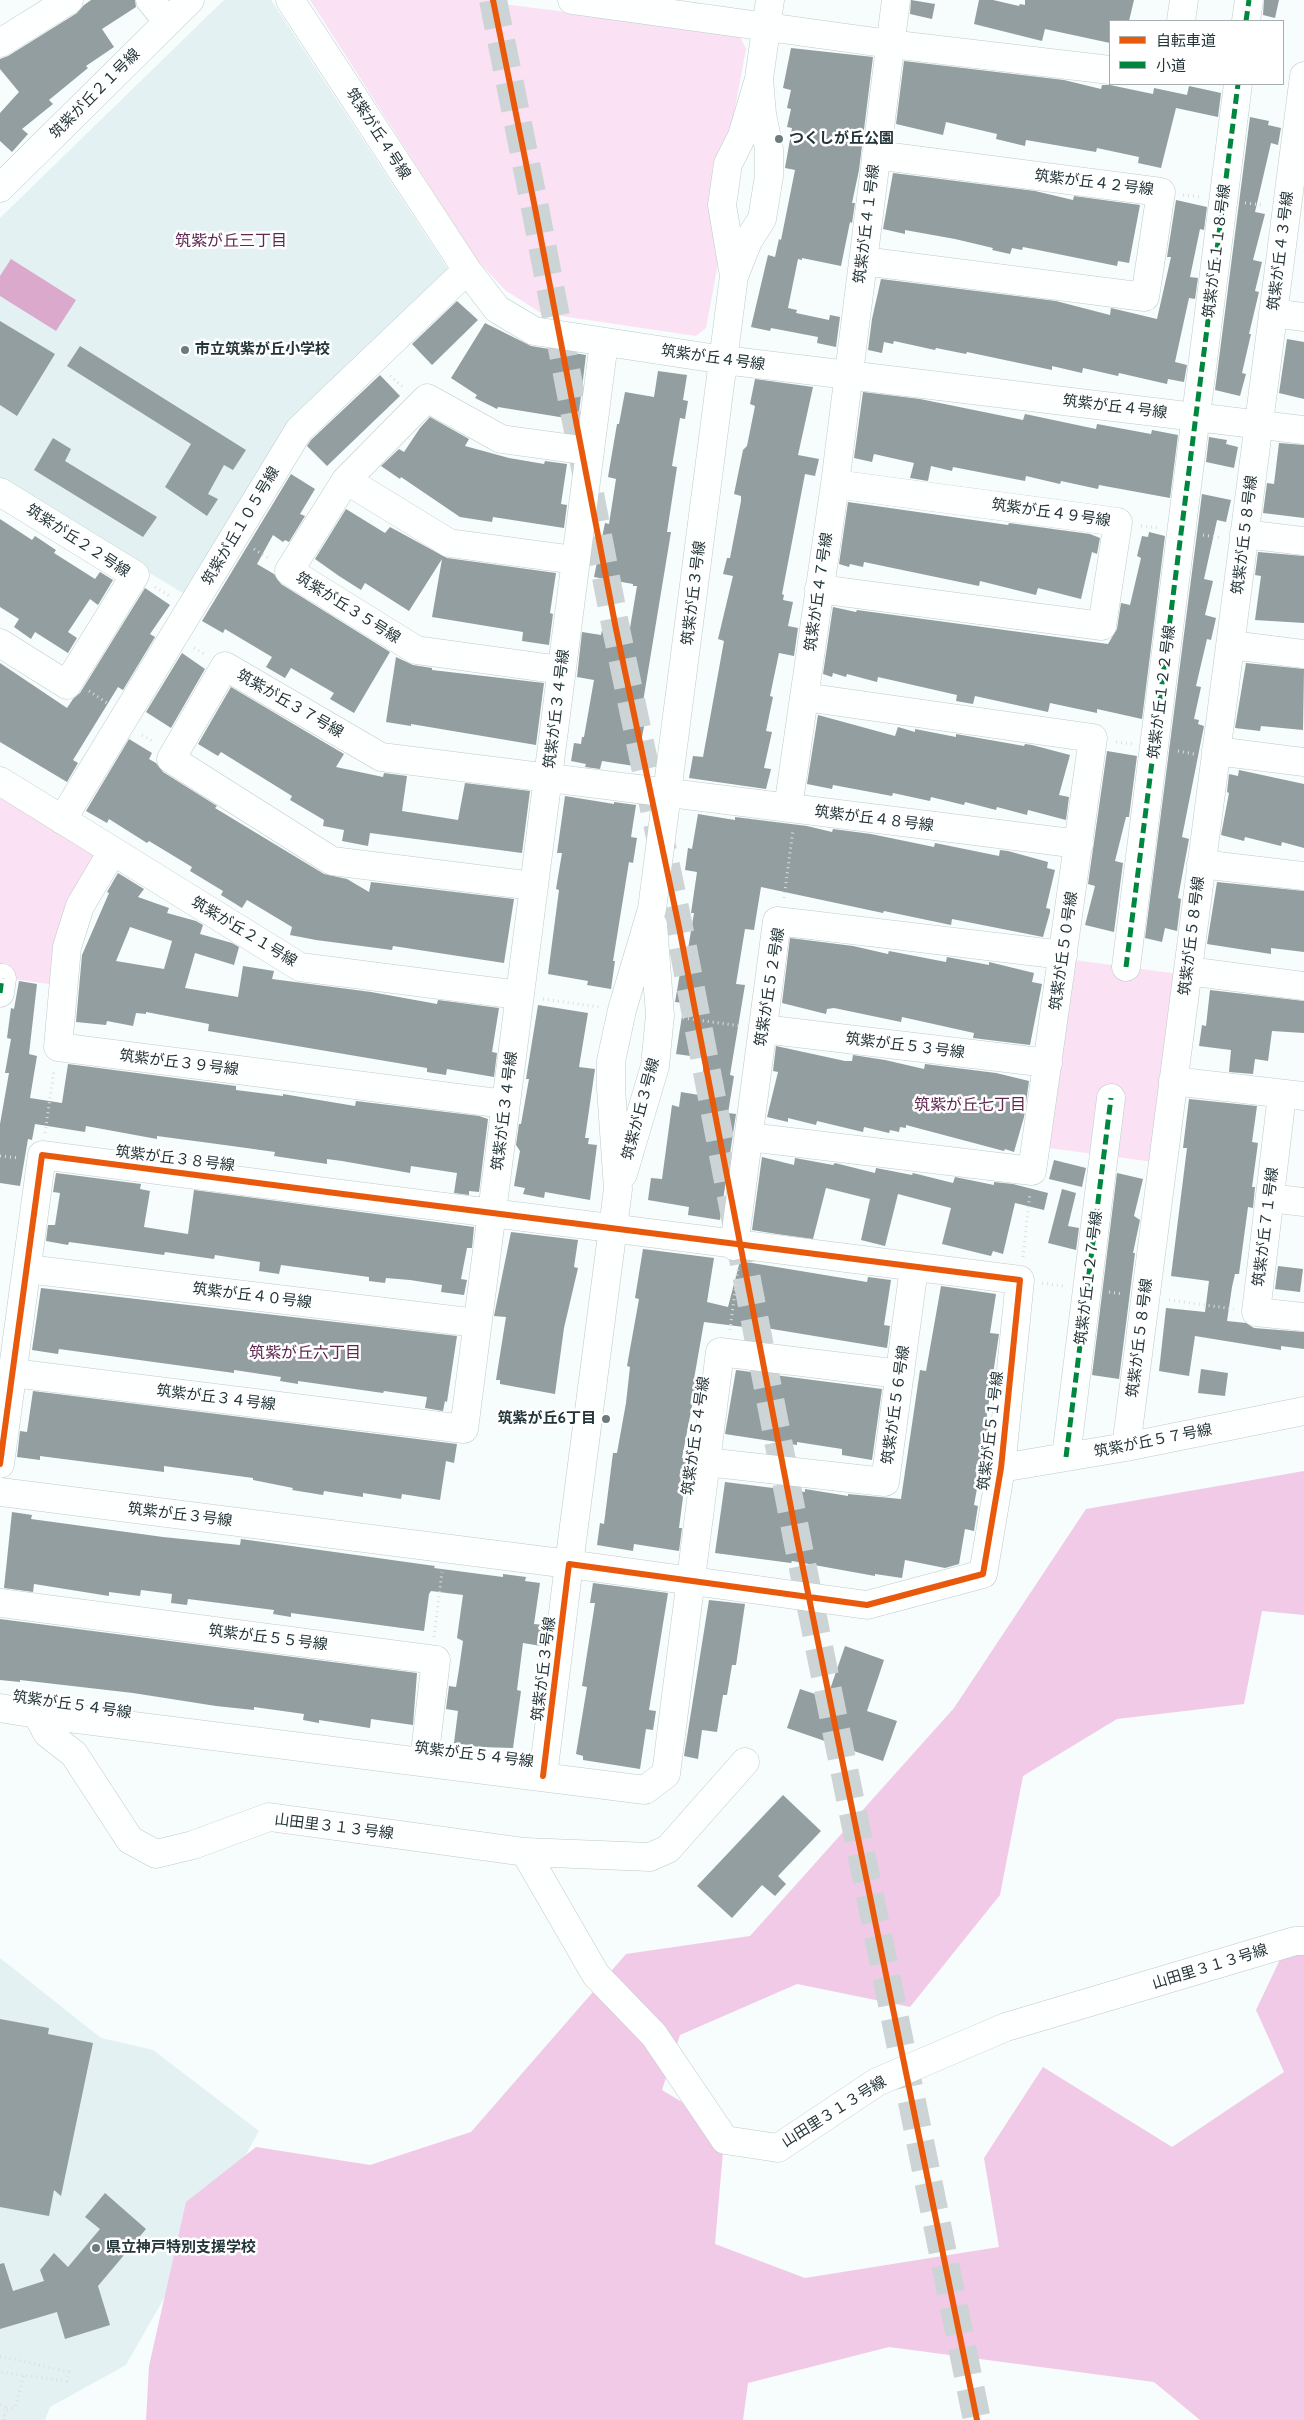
<!DOCTYPE html>
<html>
<head>
<meta charset="utf-8">
<style>
	body { margin:0 }
	#map { position:relative; width:1304px; height:2420px; overflow:hidden; background:#f7fcfc; font-family:Cabin,"Noto Sans JP",sans-serif }
	canvas { display:block }
	.legend { position:absolute; left:1109px; top:20px; width:175px; height:65px; box-sizing:border-box; background:#fff; border:1px solid #a7aeb0; margin:0; padding:6px 9px; list-style:none; font-size:15px; color:#233539 }
	.legend li { display:flex; align-items:center; gap:10px; height:25px }
	.legend b { width:25px; border:1px solid #a7aeb0 }
</style>
</head>
<body>
<div id="map">
<canvas width="1304" height="2420"></canvas>
<ul class="legend">
<li><b style="height:6px;background:#e8590c"></b>自転車道</li>
<li><b style="height:6px;background:#00873e"></b>小道</li>
</ul>
</div>
<script>
const context = document.querySelector('canvas').getContext('2d');
context.lineJoin = 'round';
function paint(path, color) { context.fillStyle = color; context.fill(path, 'evenodd'); }
function strokePath(path, color, width, dash) { context.strokeStyle = color; context.lineWidth = width; context.lineCap = dash ? 'butt' : 'round'; context.setLineDash(dash || []); context.stroke(path); }
function drawText(font, color, halo, rows, align = 'center') {
  context.font = font + ' Cabin,"Noto Sans JP",sans-serif'; context.lineWidth = 5; context.setLineDash([]); context.textBaseline = 'middle'; context.strokeStyle = halo; context.fillStyle = color; for (const [text, x, y, turn = 0] of rows) {
    context.save(); context.translate(x, y); context.rotate((+turn || 0) * Math.PI / 180); context.textAlign = isNaN(turn) ? turn : align; if (halo) context.strokeText(text, 0, 0); context.fillText(text, 0, 0); context.restore();
  }
}
const built = new Path2D(`
	M224,0H271L450,272L290,428L186,595L0,482V218Z
	M0,1958L101,2038L153,2050L259,2131L126,2365L50,2407L45,2420H0Z`);
const green = new Path2D(`
	M310,0H503V4L739,34L746,49L731,130L713,165L709,212L721,247L706,328L696,336L541,313L505,290L477,260Z
	M8,797L92,849L95,861L55,985L0,977V799Z
	M1074,960L1179,974L1154,1162L1049,1148Z`);
const forest = new Path2D(`
	M1304,1471V1615L1262,1611L1244,1704L1117,1719L1023,1776L1000,1895L910,2007L797,1984L680,2035L662,2090L725,2128L715,2244L805,2278L999,2247L984,2158L1043,2067L1172,2147L1284,2072L1256,2010L1284,1951H1304V2420H1200L1154,2382L889,2347L748,2383L743,2420H146L149,2366L186,2202L256,2147L370,2165L471,2132L626,1954L750,1936L954,1708L1086,1509Z`);
const water = new Path2D(`
	M11,259L76,300L56,331L0,296V276Z`);
const building = new Path2D(`
	M91,0H135L136,7L102,29L114,47L86,66L88,68L49,100L53,104L22,129L28,134L12,152L0,141V113L19,92L0,69V59L8,56L77,13L84,5Z
	M911,0L935,4L932,19L910,14Z
	M979,0H993L1019,6L1020,4L1025,5V0H1134L1129,21H1110V43L1045,29L1042,41L974,24Z
	M1264,0H1279L1275,18L1263,15Z
	M791,48L873,57L859,170L852,203H855L852,223L850,222L841,266L802,258V260L798,259L788,308L797,310L796,313L829,320L830,315L840,317L836,347L817,343L818,337L771,328L770,331L751,327L768,255L775,257L779,239L781,240L795,170L785,168L792,128L787,127L791,109L787,108L791,90L783,88Z
	M904,61L1064,80L1101,89L1102,85H1110L1153,94L1154,88L1187,95L1189,86L1221,93L1218,117L1176,108L1161,168L1138,163L1139,157L1097,148L1096,152L1026,140L1025,146L996,139L997,134L946,122L943,135L896,124Z
	M1250,117L1269,121L1268,125L1281,128L1278,145L1271,143L1255,212L1265,214L1253,260L1262,262L1255,291L1259,292L1249,334H1251L1242,373L1246,374L1240,396L1215,390Z
	M893,173L1035,191L1073,200L1074,196L1140,205L1129,263L1118,261L1117,266L1023,247L1022,250L1012,248L1010,254L992,250L993,248L955,239L905,230V234L883,229Z
	M1176,200L1207,207L1204,230L1200,229L1190,277L1198,278L1195,299L1189,298L1175,362L1187,365L1184,382L1168,379L1167,384L1119,373L1118,376L1083,368L1082,373L1052,366V370L967,352L966,354L936,348L935,350L894,341L893,344L884,342L882,353L868,350L872,319L881,279L1056,301L1110,315L1111,308L1157,319L1171,257H1167Z
	M457,301L478,320L432,365L412,344Z
	M0,321L55,354L17,416L0,405Z
	M485,323L531,346L586,355L578,420L498,407L497,409L475,398L477,395L451,378Z
	M1287,339L1304,342V399L1279,393Z
	M80,346L246,450L233,470L224,465L208,494L218,499L207,516L165,487L191,444L67,366Z
	M658,371L687,375L683,400L688,401L685,419L680,418L672,466L677,467L667,532H671L641,714L646,715L641,743L650,745L647,768L602,761L600,769L585,767L586,764L571,761L574,743L581,744L582,737H584L594,680L577,677L582,632L601,635L602,630L629,634L637,586H633V584L594,577L605,523L609,524L616,479L608,477L617,424H619L625,392L654,397Z
	M380,375L400,396L327,466L307,446L311,440Z
	M755,379L813,387L798,455L819,459L815,476L805,474L782,594L784,595L783,600L793,602L788,626L798,628L794,656L779,653L770,696L773,697L766,731L772,732L764,768L771,769L766,789L689,778L693,756L703,757L724,641L718,639L733,576L723,574L727,558H730L741,501V496L734,494L743,450L747,446L755,406L750,404Z
	M863,392L920,399L1023,420L1025,414L1096,429L1097,424L1151,434L1152,430L1178,435L1170,498L1099,485L1098,489L1061,481L1060,484L1026,476L1025,481L953,467L952,471L931,466L928,481L910,478L914,463L874,454L872,462L854,458Z
	M430,417L469,439L465,446L509,458L544,464L545,461L567,464L561,504L567,505L564,528L493,517L492,522L460,517L401,477L400,479L381,466L399,449L404,452L420,428Z
	M1209,437L1227,440L1226,444L1238,447L1234,468L1206,462Z
	M53,438L71,449L65,461L157,517L143,537L34,470Z
	M1279,443L1304,445V518L1263,513L1267,483L1274,484Z
	M291,474L315,489L300,514L305,516L289,542L285,540L283,542L273,535L257,564L274,574L281,584L390,652L354,713L330,699L334,693L291,668L285,678L266,667L272,657L225,629L223,633L202,621Z
	M1202,494L1231,500L1226,522L1217,520L1204,579L1213,581L1205,615L1216,618L1211,640L1207,639L1196,686L1201,687L1194,719L1199,720L1198,724L1204,726L1182,837L1189,839L1178,898L1181,899L1177,931L1165,928L1162,942L1145,938Z
	M848,502L1008,525L1009,523L1090,534L1100,538L1097,554L1092,552L1081,599L1038,588L1036,595L980,581L979,586L864,562L863,567L850,564L849,567L839,564Z
	M346,509L385,533L390,527L447,558L556,573L550,613L553,614L549,645L522,641L523,632L432,617L442,559L409,611L365,583L361,590L339,576L315,559Z
	M0,519L32,540L35,536L56,550L54,553L95,579L100,572L113,580L98,605L90,599L68,632L77,638L68,653L35,632L31,639L14,627L19,619L0,607Z
	M1149,532L1165,536L1142,719L1097,709V713L1050,703L1048,712L975,696L973,704L956,701L957,695L878,677L877,682L847,674L846,677L833,673L832,677L823,674L833,607L856,612L857,610L1108,644L1117,629L1121,603L1130,605L1141,558L1137,556L1142,536L1148,537Z
	M1258,552L1304,556V623L1255,620L1261,576L1255,575Z
	M145,588L170,605L150,634L155,637L123,690L118,687L73,760L78,763L67,782L0,742V663L67,708L73,699L80,693Z
	M182,653L205,669L171,728L146,712Z
	M396,657L413,665L432,668V670L544,683L536,745L411,724V726L386,722Z
	M1246,663L1304,669L1303,730L1261,726L1260,731L1235,728Z
	M231,687L344,754L336,767L383,777L384,773L407,776L402,811L458,820L465,783L530,791L522,853L370,833L368,846L342,841L344,830L323,826L324,820L290,800L292,796L221,752L218,756L198,744Z
	M818,715L895,736L898,727L915,732V729L956,737V734L1024,746L1025,744L1032,745L1070,755L1059,795L1069,797L1066,820L1028,810L1027,815L997,807L996,810L965,802L964,805L931,797L930,801L893,793L892,796L833,785L832,789L807,784Z
	M129,739L152,753L149,759L156,763L163,772L217,806L215,808L324,874L347,879L369,892L371,882L514,899L504,963L393,946L392,950L316,940L290,935L292,927L247,900L242,908L234,903L221,895L223,891L190,871L192,867L149,841L147,843L109,819L107,823L86,811Z
	M1107,751L1137,756L1129,817H1126L1115,861L1123,863L1114,932L1085,925L1095,886L1088,884Z
	M1239,770L1304,784V848L1282,842L1281,846L1245,837L1244,841L1221,835L1229,793L1227,792L1229,774L1238,776Z
	M565,796L614,804V802L636,805L631,837L637,838L633,863L629,862L613,961H615L611,989L587,985L588,981L548,974L559,890L556,889L562,853H557Z
	M698,814L735,820V817L807,826L832,832L833,829L871,834L934,847L935,843L999,856L1000,850L1008,851L1048,862L1047,868L1055,870L1046,908L1050,909V912L1043,937L952,919L951,925L884,911L883,913L761,887L754,930L745,929L736,984L745,985L730,1075L734,1076L728,1113L736,1114L720,1220L688,1215L689,1207L648,1200L651,1178L662,1179L672,1105L679,1107L681,1092L699,1095L705,1058L676,1054L684,1003L675,1002L680,973H684L694,913H691L697,872L685,870L688,848L692,849Z
	M118,873L144,889L138,897L169,908L167,913L196,921L203,925L200,934L232,943L239,947L234,965L195,953L185,988L238,997L243,966L274,971L272,979L371,992L437,1004L438,1000L499,1008L492,1052L497,1053L494,1077L447,1069L446,1075L427,1072V1068L208,1031L209,1024L146,1012V1014L136,1013L133,1026L107,1021L106,1025L76,1022L82,955L109,893L107,892ZM130,927L172,941L164,969L116,961Z
	M1217,882L1304,891V952L1271,948V954L1207,944Z
	M790,938L853,946L888,954L889,951L946,962L947,957L989,965V962L1034,973L1032,982L1042,984L1030,1045L973,1038L974,1033L902,1017L901,1022L834,1008L827,1009L826,1014L782,1003Z
	M19,981L37,984L29,1054L37,1056L30,1098L62,1103L68,1064L236,1086V1090L283,1096V1094L355,1106L356,1101L479,1116L488,1119L479,1192L469,1191V1195L454,1193L457,1173L411,1166L410,1173L342,1161L327,1159V1164L274,1156L275,1152L232,1146L157,1136V1139L86,1126L85,1132L35,1124L32,1140L28,1139L20,1186L0,1183V1124L9,1073H5L11,1039L7,1038L11,1008L14,1009Z
	M1210,990L1304,1001V1033L1272,1031L1268,1061L1255,1059L1253,1074L1229,1072L1231,1050L1199,1046L1202,1025L1206,1026Z
	M538,1005L588,1013L579,1067L595,1069L585,1138H589L588,1144L597,1145L590,1200L545,1192L544,1198L523,1194L525,1188L514,1186L520,1151L516,1145L519,1124H521L529,1079H526Z
	M776,1046L845,1061H852L853,1055L885,1060L924,1069L925,1064L996,1073L1029,1081L1024,1117L1014,1152L1005,1149L1004,1151L906,1125V1128L900,1127L899,1132L890,1130L889,1133L864,1127L863,1132L817,1121L816,1125L788,1118V1122L767,1117L778,1072L773,1071Z
	M1189,1099L1257,1106L1252,1142L1258,1143L1252,1187H1255L1253,1208L1248,1207L1239,1274H1235L1232,1287L1227,1321L1246,1323L1254,1328L1304,1332V1349L1281,1346V1350L1195,1336L1189,1376L1159,1371L1166,1308L1205,1312L1209,1281L1171,1276L1187,1148H1183Z
	M762,1157L794,1165L795,1158L833,1165L835,1163L875,1173L876,1168L912,1175L913,1173L953,1183L955,1177L994,1185V1182L1013,1184L1048,1193L1044,1210L1015,1203L1003,1254L993,1251L991,1256L942,1244L951,1208L898,1194L885,1246L861,1240L870,1199L826,1188L813,1239L777,1234L752,1230Z
	M1054,1160L1086,1168L1082,1187L1049,1179Z
	M56,1173L141,1184L140,1189L150,1191L144,1227L188,1234L194,1190L474,1227L472,1248H467L461,1279L467,1280L464,1295L441,1292L442,1285L410,1280L386,1278L385,1283L369,1281V1277L281,1265L279,1274L259,1271L260,1262L215,1255L214,1259L165,1252L164,1255L69,1242L68,1245L46,1241L48,1225H55L60,1193L53,1192Z
	M1117,1173L1143,1179L1134,1216L1140,1220L1133,1253H1135L1119,1379L1092,1375Z
	M1062,1189L1076,1193L1068,1226L1079,1228L1076,1250L1048,1243Z
	M511,1232L578,1240L574,1267L578,1268L564,1328L555,1394L500,1384V1380H496L506,1317L494,1316Z
	M643,1249L714,1258L707,1302L728,1307L740,1261L867,1282L868,1277L891,1280L884,1325L890,1326L887,1348L760,1327V1329L704,1322L694,1379L697,1380L682,1458L688,1459L679,1528H682L679,1551L634,1544L633,1551L597,1545L600,1523L604,1524L613,1453H617L626,1403L630,1367L627,1366L639,1299L635,1298Z
	M1278,1266L1303,1269L1300,1292L1275,1289Z
	M941,1286L996,1294L990,1333L999,1334L985,1428H988L974,1505L978,1506L974,1531L965,1529L959,1564L945,1568L905,1560L902,1578L875,1574V1576L792,1561L791,1563L715,1553L725,1482L805,1492V1489L848,1496V1494L901,1499L920,1370L926,1371Z
	M41,1288L457,1336L447,1402L445,1401L443,1411L425,1408L427,1397L384,1391L383,1393L298,1381V1384L280,1381L281,1377L234,1370V1373L59,1349L58,1354L32,1350Z
	M1201,1369L1228,1373L1225,1396L1198,1393Z
	M736,1370L882,1389L872,1460L842,1455V1449L797,1442V1445L725,1434Z
	M33,1391L457,1444L454,1463L446,1461L440,1500L402,1494L401,1499L363,1493V1497L324,1491L323,1495L292,1490L293,1488L253,1480V1478L164,1466V1472L40,1456V1460L17,1457L20,1431L27,1432Z
	M12,1512L32,1515L31,1519L163,1537L240,1545L241,1539L435,1566L434,1568L503,1577V1574L526,1577L525,1581L540,1583L534,1624L544,1625L541,1646L523,1643L517,1690L521,1691L513,1748L479,1747L454,1743L458,1711L446,1709L449,1686L456,1687L459,1669L463,1641L457,1638L463,1595L431,1591L429,1594L424,1631L291,1613V1617L273,1614L274,1610L188,1599L187,1605L171,1603L172,1594L141,1590L140,1596L109,1592V1596L34,1584L33,1592L4,1588Z
	M593,1583L668,1593L649,1710L656,1711L653,1730L646,1729L640,1769L583,1760V1756L576,1754L587,1687L582,1686L595,1603H590Z
	M709,1600L745,1604L736,1665H732L727,1695H723L717,1732L702,1730L698,1759L684,1756Z
	M0,1619L417,1673L413,1725L371,1719L370,1728L319,1720V1723L303,1720L304,1714L254,1707V1710L216,1706L133,1693L20,1680V1682L0,1680Z
	M845,1646L884,1660L867,1711L897,1721L883,1761L787,1728L800,1689L827,1698Z
	M783,1795L821,1831L778,1876L786,1884L775,1896L762,1885L732,1918L697,1886Z
	M0,2019L49,2028L48,2034L93,2043L61,2196L54,2190L49,2216L0,2207Z
	M105,2193L146,2229L98,2286L110,2325L65,2339L57,2312L0,2329V2264L4,2263L13,2291L44,2281L40,2270L54,2253L68,2267L100,2229L85,2217Z`);
const minorTunnel = new Path2D(`
	M493,0L535,208L616,629L679,927L798,1544L977,2420`);
const path = new Path2D(`
	M1183,195L1200,197
	M1245,203L1264,205
	M390,376L404,388
	M1141,526L1160,528
	M1203,535L1222,538
	M254,549L270,559
	M155,587L171,597
	M194,648L206,655
	M89,691L107,703
	M142,735L154,742
	M1116,742L1132,744
	M1178,751L1194,754
	M784,898L793,830
	M543,999L599,1007
	M683,1018L741,1026
	M45,1133L54,1070
	M0,1156L19,1158
	M1023,1257L1030,1193
	M1042,1283L1063,1286
	M1109,1292L1123,1294
	M1169,1300L1234,1309
	M730,1330L738,1267
	M434,1637L442,1572
	M0,2356L69,2372L67,2381L0,2372
	M0,2405L7,2408L5,2415L0,2414
	M7,2408H15L24,2375
	M4,2420L5,2415`);
const minor = new Path2D(`
	M150,0L168,22
	M290,0L467,270L497,309L534,331L724,360L1304,430
	M572,0L890,44L1110,70
	M1181,21L1184,0
	M1246,21L1249,0
	M0,43L69,0
	M0,188L190,0
	M863,261L1145,297L1161,192L876,155
	M734,276L722,205L728,164L742,136L759,79L770,0
	M1273,313L1304,317
	M346,480L449,543L575,560
	M0,492L135,575L67,685L0,643
	M1244,534L1304,541
	M819,589L1102,626L1118,522L835,484
	M1231,645L1304,654
	M561,670L416,650L289,571L346,480L427,398L501,439L589,451
	M1216,751L1304,762
	M0,781L300,967L519,995
	M788,808L835,484L896,0
	M62,820L299,430L467,270
	M112,852L80,906L67,947L58,1047L505,1104
	M1201,864L1304,876
	M534,886L332,861L171,759L225,666L381,757L1079,844
	M1126,967L1238,84
	M1188,971L1304,986
	M0,993L2,978
	M763,1029L1048,1063
	M1173,1081L1304,1096
	M1282,1095L1256,1312L1304,1317
	M749,1137L1032,1171L1093,738L804,697
	M623,1174L655,1066L660,1015L653,925
	M1270,1198L1304,1202
	M734,1246L777,921L1063,955
	M27,1269L477,1323
	M13,1373L464,1429L604,342
	M1126,1447L1304,76
	M1066,1457L1111,1098
	M706,1462L885,1482L914,1268
	M0,1464L42,1155C368,1197 694,1241 1020,1280L1001,1468L983,1574L867,1605L569,1564L543,1776
	M1001,1468L1126,1447L1304,1411
	M0,1492L569,1564L618,1189L611,1088V1061L622,1010L652,909L734,276L748,241L762,219L769,176V149L762,114L759,79
	M0,1603L436,1660L424,1761
	M0,1708L37,1714L645,1790L666,1774L720,1352L900,1374
	M37,1714L47,1733L74,1754L130,1840L156,1854L193,1845L269,1817L525,1852L650,1857L668,1849L745,1762
	M525,1852L596,1975L654,2035L725,2140L778,2148L877,2082L1006,2027L1295,1941H1304`);
const quiet = new Path2D(`
	M1246,21L1249,0
	M1126,967L1238,84
	M0,993L2,978
	M1066,1457L1111,1098`);
const cycleway = new Path2D(`
	M493,0L535,208L616,629L679,927L798,1544L977,2420
	M0,1464L42,1155C368,1197 694,1241 1020,1280L1001,1468L983,1574L867,1605L569,1564L543,1776`);
const markers = [
	[779,139,5,"#6d7b7d"],
	[185,350,5,"#6d7b7d"],
	[606,1419,5,"#6d7b7d"],
	[96,2248,5,"#6d7b7d"]
];
const streetNames = [
	["筑紫が丘２１号線",95,94,-45],
	["筑紫が丘４号線",378,134,57],
	["筑紫が丘４２号線",1094,183,7],
	["筑紫が丘４１号線",867,224,-83],
	["筑紫が丘１１８号線",1217,251,-83],
	["筑紫が丘４３号線",1281,251,-83],
	["筑紫が丘４号線",713,358,8],
	["筑紫が丘４号線",1115,407,7],
	["筑紫が丘４９号線",1051,513,8],
	["筑紫が丘１０５号線",241,526,-59],
	["筑紫が丘５８号線",1245,535,-83],
	["筑紫が丘２２号線",78,541,33],
	["筑紫が丘４７号線",819,592,-82],
	["筑紫が丘３号線",694,593,-83],
	["筑紫が丘３５号線",348,608,32],
	["筑紫が丘１２２号線",1162,692,-83],
	["筑紫が丘３７号線",290,704,30],
	["筑紫が丘３４号線",557,709,-83],
	["筑紫が丘４８号線",874,819,7],
	["筑紫が丘２１号線",244,932,31],
	["筑紫が丘５８号線",1192,936,-83],
	["筑紫が丘５０号線",1064,951,-82],
	["筑紫が丘５２号線",770,987,-81],
	["筑紫が丘５３号線",905,1046,7],
	["筑紫が丘３９号線",179,1063,7],
	["筑紫が丘３号線",641,1109,-75],
	["筑紫が丘３４号線",505,1111,-83],
	["筑紫が丘３８号線",175,1159,7],
	["筑紫が丘７１号線",1266,1227,-83],
	["筑紫が丘１２７号線",1089,1278,-83],
	["筑紫が丘４０号線",252,1296,7],
	["筑紫が丘５８号線",1140,1338,-83],
	["筑紫が丘３４号線",216,1398,7],
	["筑紫が丘５６号線",896,1405,-82],
	["筑紫が丘５１号線",991,1431,-83],
	["筑紫が丘５４号線",696,1436,-82],
	["筑紫が丘５７号線",1153,1441,-11],
	["筑紫が丘３号線",180,1515,7],
	["筑紫が丘５５号線",268,1638,7],
	["筑紫が丘３号線",544,1669,-83],
	["筑紫が丘５４号線",72,1705,8],
	["筑紫が丘５４号線",474,1755,7],
	["山田里３１３号線",334,1827,7],
	["山田里３１３号線",1210,1967,-17],
	["山田里３１３号線",834,2112,-32]
];
const poiNames = [
	["つくしが丘公園",789,139],
	["市立筑紫が丘小学校",195,350],
	["筑紫が丘6丁目",596,1419,"right"],
	["県立神戸特別支援学校",106,2248]
];
const neighbourhoodNames = [
	["筑紫が丘三丁目",231,241],
	["筑紫が丘七丁目",970,1105],
	["筑紫が丘六丁目",305,1353]
];
paint(built, '#e3f1f3');
paint(green, '#fbe1f4');
paint(forest, '#f1cae7');
paint(water, '#daa9cc');
paint(building, '#939ea0');
strokePath(minorTunnel, '#cdd4d5', 28, [28, 14]);
strokePath(minor, '#bfcacc', 29);
strokePath(path, '#dddfdf', 3, [1, 4]);
strokePath(minor, '#feffff', 28);
strokePath(quiet, '#00873e', 5, [10, 5]);
strokePath(cycleway, '#e8590c', 6);
for (const [x, y, r, color] of markers) { const dot = new Path2D(); dot.arc(x, y, r, 0, 2 * Math.PI); context.fillStyle = color; context.fill(dot); strokePath(dot, '#fff', 2); }
drawText('15px', '#233539', '#fff', streetNames);
drawText('bold 15px', '#233539', '#fff', poiNames, 'left');
drawText('16px', '#5e2650', '#fff', neighbourhoodNames);
</script>
</body>
</html>
